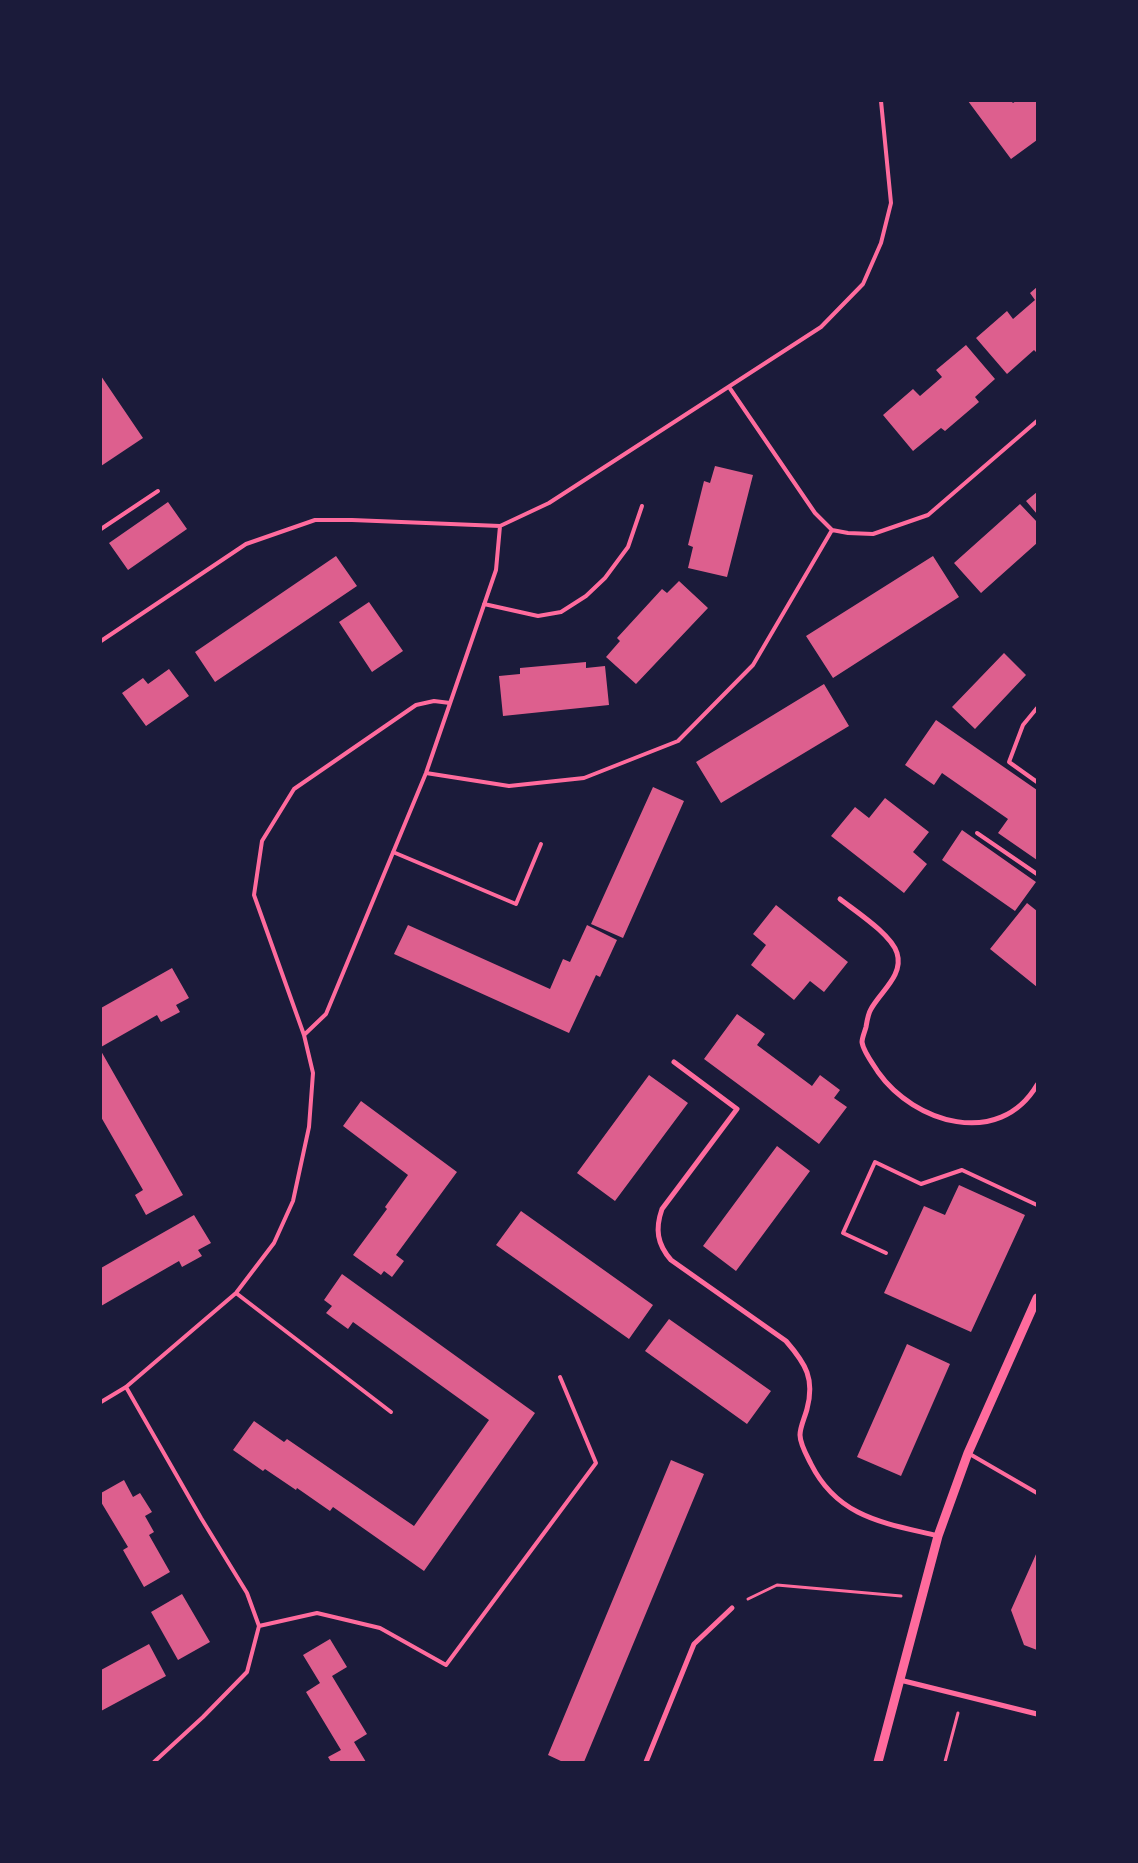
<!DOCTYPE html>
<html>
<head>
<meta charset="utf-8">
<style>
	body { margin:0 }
	#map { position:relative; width:1138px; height:1863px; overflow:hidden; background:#1b1b3a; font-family:"Golos Text",sans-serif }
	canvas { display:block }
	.frame { position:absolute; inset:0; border:102px solid #1b1b3a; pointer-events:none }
</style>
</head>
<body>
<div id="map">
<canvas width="1138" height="1863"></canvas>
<div class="frame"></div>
</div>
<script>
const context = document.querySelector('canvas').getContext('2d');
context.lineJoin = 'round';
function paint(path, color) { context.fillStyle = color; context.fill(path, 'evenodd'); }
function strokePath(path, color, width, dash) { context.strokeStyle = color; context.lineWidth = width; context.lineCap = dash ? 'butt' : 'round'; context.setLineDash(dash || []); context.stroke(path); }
const building = new Path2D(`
	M968,101H1011L1013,103L1016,101H1037V140L1011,159Z
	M1037,287V353L1034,350L1007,374L976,338L1007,311L1013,319L1035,300L1030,293Z
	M966,345L995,379L975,397L979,402L945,431L941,428L913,451L883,415L913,389L920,396L942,377L936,370Z
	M101,376L143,438L101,466Z
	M715,466L753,475L727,577L688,568L693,547L688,545L704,481L710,483Z
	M1037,492V514L1026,501Z
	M168,502L187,529L128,570L109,543Z
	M1020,504L1037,522V543L981,593L954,563Z
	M336,556L357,586L215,682L195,652Z
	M933,556L959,597L833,678L806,636Z
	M679,581L708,608L636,684L606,657L620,641L617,638L662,589L667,593Z
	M369,602L403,651L372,672L339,622Z
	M1004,653L1026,675L975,729L952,707Z
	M586,662V668L605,666L609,705L503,716L499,676L520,674V668Z
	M169,669L189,696L146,726L122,693L143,678L148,684Z
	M824,684L849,726L721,803L696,762Z
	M936,720L1037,790V860L998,833L1008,819L942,773L934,785L905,765Z
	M653,787L684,801L623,938L591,924Z
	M885,798L929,832L913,852L927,864L904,893L831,836L855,807L869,818Z
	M962,830L1036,882L1015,911L942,860Z
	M1027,903L1037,911V987L990,949Z
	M776,905L848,962L824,992L810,981L794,1000L751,965L766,945L753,934Z
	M408,925L550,989L563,959L570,962L587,925L617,940L600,977L596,975L569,1033L394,954Z
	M172,968L189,998L176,1005L180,1012L161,1022L157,1015L101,1047V1008Z
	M737,1014L765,1034L757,1045L812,1086L820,1075L840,1090L834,1098L847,1107L819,1144L704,1059Z
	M101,1051L183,1195L146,1215L135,1195L143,1190L101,1117Z
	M649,1075L688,1103L615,1201L577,1173Z
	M361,1101L457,1172L396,1255L404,1261L392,1277L384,1271L381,1275L353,1255L387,1209L385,1207L408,1175L343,1126Z
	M777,1146L810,1171L736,1271L703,1246Z
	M959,1185L1025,1215L971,1332L884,1293L924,1206L945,1215Z
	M521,1211L653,1305L629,1339L496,1245Z
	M194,1215L211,1243L198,1250L202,1256L182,1267L179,1261L101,1306V1268Z
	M342,1274L535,1413L424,1571L333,1507L330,1511L297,1488L296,1490L265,1469L263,1471L233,1450L254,1421L284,1442L287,1439L414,1526L489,1420L353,1322L348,1329L326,1313L332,1306L324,1300Z
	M669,1319L771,1391L747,1424L645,1351Z
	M907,1344L950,1364L901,1476L857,1457Z
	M671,1460L704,1474L584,1762H563L548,1755Z
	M124,1480L133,1497L140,1493L152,1512L145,1516L154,1532L149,1535L170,1572L144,1587L123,1550L128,1547L101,1502V1493Z
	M1037,1552V1650L1024,1645L1011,1610Z
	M182,1594L210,1642L178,1660L151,1612Z
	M330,1639L347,1667L332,1676L367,1734L354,1742L366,1762H331L328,1757L341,1750L306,1692L320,1683L303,1655Z
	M149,1644L166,1676L101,1711V1670Z`);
const path = new Path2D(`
	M748,1599L777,1585L901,1596
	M945,1762L958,1713`);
const service = new Path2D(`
	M729,387L815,513L832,530L848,533L873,534L928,515L1037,421
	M101,529L158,491
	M484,604L538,616L561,612L586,596L605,578L628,547L642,506
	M101,641L246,544L315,520H352L500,526L549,503L821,327L863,284L881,243L891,203L881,101
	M1037,708L1023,725L1009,762L1037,782
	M426,773L509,786L584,778L678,741L753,665L832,530
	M977,833L1037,874
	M393,852L516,904L541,844
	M304,1035L326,1014L426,773L496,570L500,526
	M886,1253L843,1233L875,1162L921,1184L962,1170L1037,1205
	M236,1293L391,1412
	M126,1387L201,1518L247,1593L259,1626L247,1672L203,1717L154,1762
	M101,1402L126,1387L236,1293L274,1243L293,1201L309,1127L313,1073L304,1035L254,895L262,841L294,789L416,705L434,701L450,703
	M968,1453L1037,1493
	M259,1626L317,1613L380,1628L446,1665L596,1463L560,1377`);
const minor = new Path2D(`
	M840,899C855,911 891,934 897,953C904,975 881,991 871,1009C868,1014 867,1021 866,1027C865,1031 862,1038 862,1042C863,1051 873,1064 878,1072C914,1123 999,1149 1037,1085
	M674,1062L737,1109L662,1209C655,1229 657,1244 671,1260L786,1341C806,1364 815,1379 807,1409C805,1417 800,1427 800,1435C800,1444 807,1456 811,1464C838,1518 885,1523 938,1536
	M900,1680L1037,1714
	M646,1762L694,1644L732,1608`);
const tertiary = new Path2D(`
	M878,1762L938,1536L968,1453L1037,1298`);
paint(building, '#dd5f8e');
strokePath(path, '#ff6b9d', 3);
strokePath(service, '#ff6b9d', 4);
strokePath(minor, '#ff6b9d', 5);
strokePath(tertiary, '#ff6b9d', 9);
</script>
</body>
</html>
